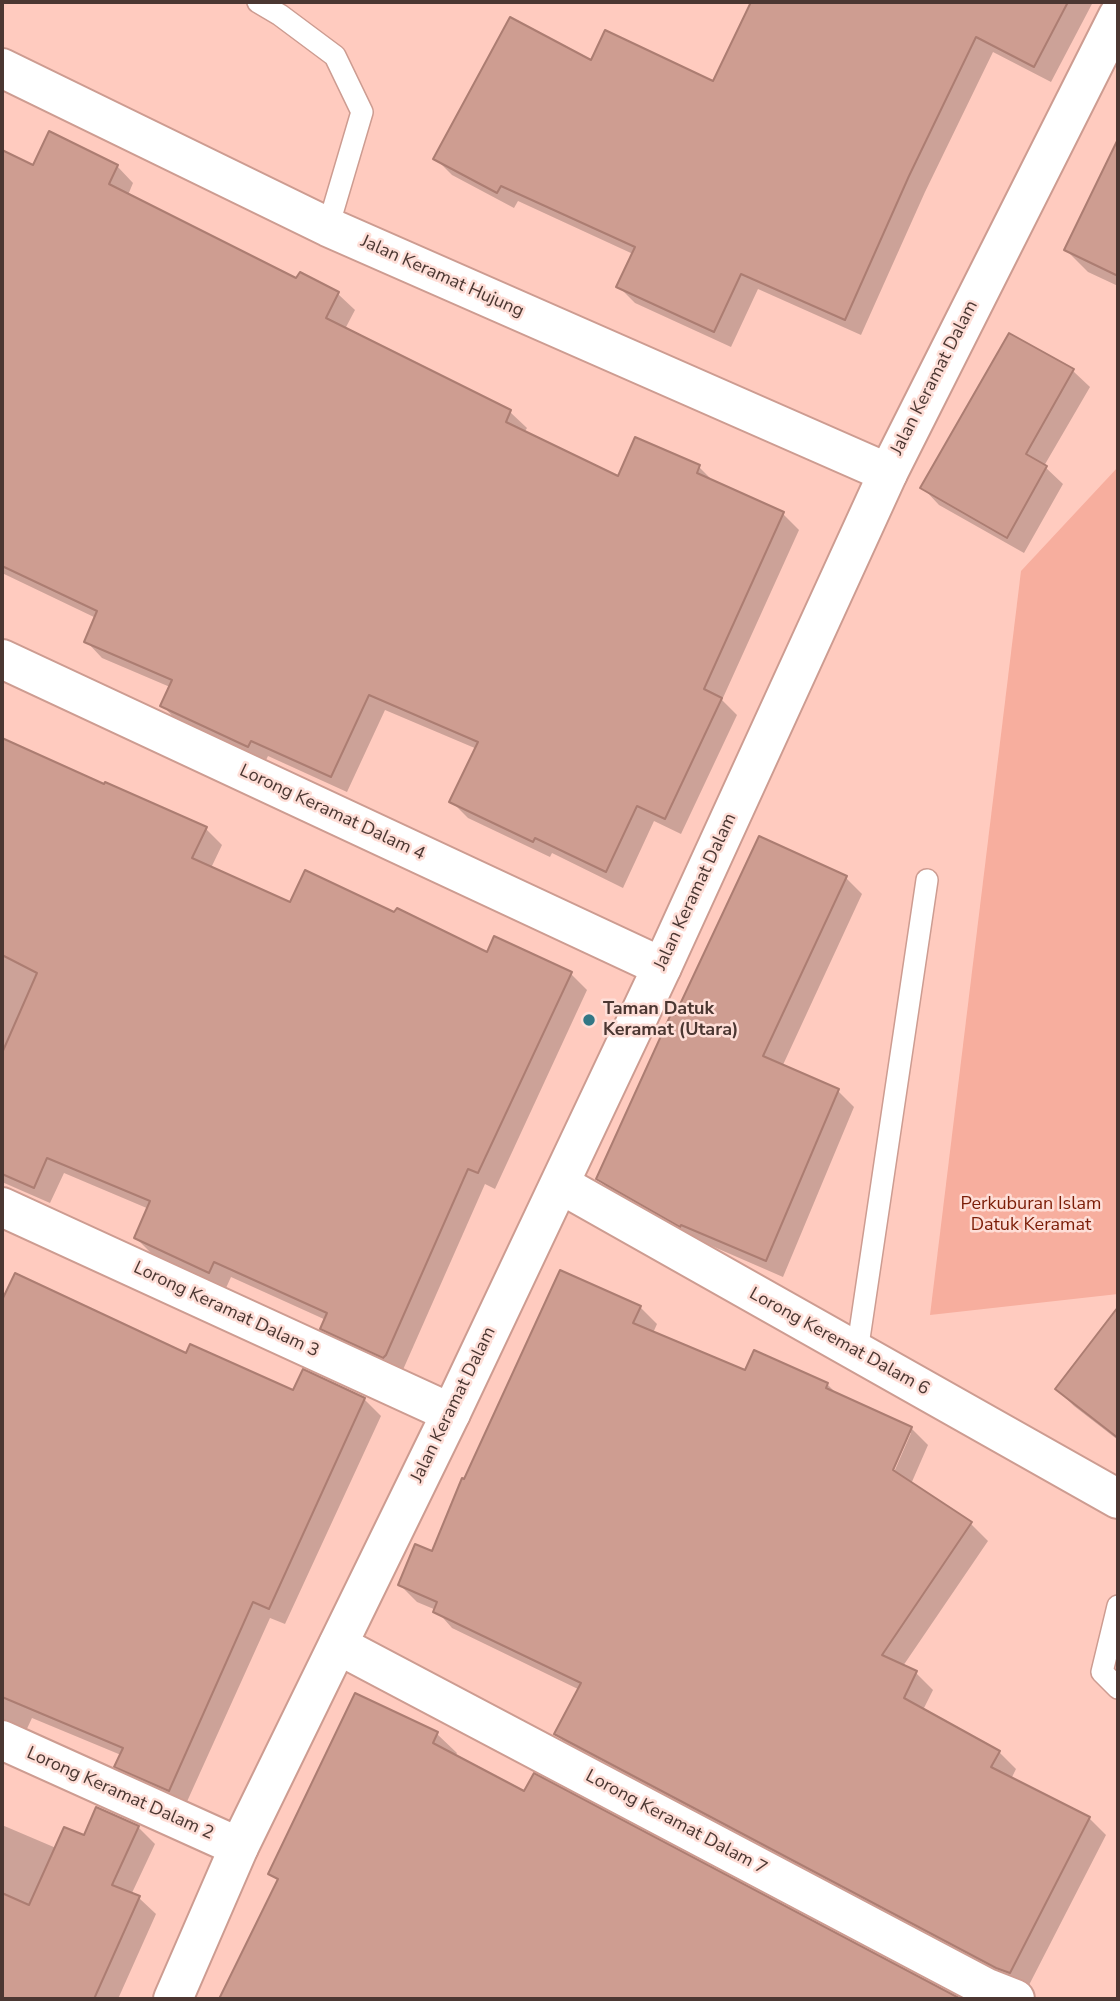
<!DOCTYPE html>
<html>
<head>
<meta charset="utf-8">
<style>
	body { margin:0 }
	#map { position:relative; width:1120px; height:2001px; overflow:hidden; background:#ffcbbf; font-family:"Nunito Sans",sans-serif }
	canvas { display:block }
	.frame { position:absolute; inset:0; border:4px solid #4b3732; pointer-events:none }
</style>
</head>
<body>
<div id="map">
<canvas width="1120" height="2001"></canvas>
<div class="frame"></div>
</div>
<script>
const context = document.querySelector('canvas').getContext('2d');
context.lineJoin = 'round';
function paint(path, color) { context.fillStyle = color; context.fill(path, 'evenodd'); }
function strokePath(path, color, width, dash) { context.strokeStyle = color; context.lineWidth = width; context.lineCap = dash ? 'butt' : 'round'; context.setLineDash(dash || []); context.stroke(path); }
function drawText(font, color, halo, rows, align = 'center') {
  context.font = font + ' "Nunito Sans",sans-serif'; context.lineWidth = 5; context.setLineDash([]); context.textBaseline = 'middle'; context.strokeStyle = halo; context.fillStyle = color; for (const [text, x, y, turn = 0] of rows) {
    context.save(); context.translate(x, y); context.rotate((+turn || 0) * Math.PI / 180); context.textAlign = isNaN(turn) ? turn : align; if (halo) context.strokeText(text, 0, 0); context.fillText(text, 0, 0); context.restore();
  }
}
const green = new Path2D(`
	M1118,467V1294L930,1315L1021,571Z`);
const shadow = new Path2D(`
	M753,2H872L878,5L879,2H1093L1051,82L993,52L925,192L861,335L758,289L731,347L635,303L618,286L633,254L518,201L514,208L452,175L436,159L591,62L714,83Z
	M1118,143V286L1088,272L1066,250Z
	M2,152L34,167L117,166L133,183L128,195L297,281L300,274L338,294L355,310L345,329L510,412L527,428L524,433L619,479L699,467L715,483L783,514L799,530L722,700L737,715L681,834L654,821L623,888L552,853L550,857L468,818L452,802L477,749L385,710L347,792L268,756L265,762L178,722L162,705L170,687L102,658L86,641L96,618L2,573Z
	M1010,335L1073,371L1090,387L1044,466L1063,484L1024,553L939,505L923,488Z
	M2,740L206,829L222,845L211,868L291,904L488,955L571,974L587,990L495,1189L485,1184L402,1372L339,1345L322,1329L326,1320L231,1277L226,1288L152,1254L136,1238L149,1209L64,1173L50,1203L2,1182Z
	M846,878L862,894L782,1067L838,1091L854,1107L783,1277L698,1240L615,1196L598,1179L676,1018Z
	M15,1275L187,1356L294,1392L364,1399L381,1416L285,1624L270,1618L185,1806L133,1783L116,1766L121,1755L32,1718L24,1735L2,1729V1304Z
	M640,1307L657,1324L653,1333L746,1372L827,1384L839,1396L911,1428L928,1445L911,1484L971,1524L988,1541L903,1666L916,1673L933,1690L923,1710L999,1752L1016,1769L1011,1779L1089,1818L1106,1835L1028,1987L999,1976L573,1751L556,1734L580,1690L452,1628L436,1610L417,1602L400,1585L433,1553L465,1481ZM907,1433H911L891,1479L888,1477Z
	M1118,1310V1440L1074,1406L1057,1389Z
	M356,1696L437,1734L457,1753L455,1757L525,1794L534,1775L958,1999H221L279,1882L270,1873Z
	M2,1825L56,1848L84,1838L138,1827L155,1844L131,1895L139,1898L156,1914L118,1999H2Z`);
const building = new Path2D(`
	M751,2H1068L1034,67L976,37L909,176L845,320L741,274L714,332L616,287L635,247L501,186L497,193L433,159L510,17L591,60L605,30L713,81Z
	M49,131L118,165L109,184L296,278L300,272L339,292L326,318L511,410L506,422L618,476L635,437L700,465L697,473L784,512L704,689L722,698L665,819L637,806L606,872L535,838L533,842L449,802L478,742L369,695L331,777L251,741L248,747L160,706L172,680L84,642L97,611L2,566V150L33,165Z
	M1118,139V276L1064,250Z
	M1009,333L1074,369L1026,454L1047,466L1007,538L920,488Z
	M2,738L104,784L105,782L207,827L192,858L290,902L305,870L394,912L397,908L487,952L494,936L572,972L478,1173L468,1169L386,1355L383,1358L320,1329L327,1313L214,1262L209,1273L134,1238L150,1201L47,1158L34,1188L2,1174V1053L37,973L2,955Z
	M759,836L847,876L763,1056L839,1089L766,1261L681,1225L680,1227L596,1179L671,1014L675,1015Z
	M560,1270L641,1306L633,1323L745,1370L754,1350L828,1383L826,1388L912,1427L893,1470L972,1522L882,1655L917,1671L904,1698L1000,1751L991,1767L1090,1817L1010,1973L996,1968L554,1734L581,1683L433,1612L437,1602L398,1585L415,1544L432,1551L462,1478L464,1479Z
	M15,1273L186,1353L190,1344L293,1390L303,1369L365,1398L269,1609L253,1602L169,1791L114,1767L123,1748L2,1697V1300Z
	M1118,1307V1438L1055,1389Z
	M355,1693L438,1732L433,1743L524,1791L534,1773L961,1999H219L278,1879L268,1874Z
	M96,1807L139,1826L112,1885L140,1896L94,1999H2V1893L29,1905L64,1827L84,1835Z`);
const service = new Path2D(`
	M258,2L280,15L335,56L362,112L328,227
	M857,1352L927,880
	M1118,1606L1102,1672L1118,1688`);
const minor = new Path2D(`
	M2,68L328,227L888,473
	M2,659L662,967
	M560,1184L1118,1499
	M2,1207L451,1413
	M338,1645L987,1988L1015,1999
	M2,1740L239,1847`);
const tertiary = new Path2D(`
	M173,1999L239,1847L451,1413L662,967L888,473L1118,16`);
const markers = [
	[589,1020,7,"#327785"]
];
const streetNames = [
	["Jalan Keramat Hujung",442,277,24],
	["Jalan Keramat Dalam",935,378,-63],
	["Lorong Keramat Dalam 4",332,813,25],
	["Jalan Keramat Dalam",696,892,-65],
	["Lorong Keramat Dalam 3",226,1310,25],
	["Lorong Keremat Dalam 6",839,1342,29],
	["Jalan Keramat Dalam",454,1405,-64],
	["Lorong Keramat Dalam 2",120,1794,24],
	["Lorong Keramat Dalam 7",676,1823,28]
];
const poiNames = [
	["Taman Datuk",603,1010],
	["Keramat (Utara)",603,1031]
];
const parkNames = [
	["Perkuburan Islam",1031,1205],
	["Datuk Keramat",1031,1226]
];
paint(green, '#f7ae9e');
paint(shadow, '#0003');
paint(building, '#ce9d91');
strokePath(building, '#ac7d72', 2);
strokePath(service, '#cd9c91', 24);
strokePath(minor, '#cd9c91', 42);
strokePath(tertiary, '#cd9c91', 42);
strokePath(service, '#fff', 21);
strokePath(minor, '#fff', 38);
strokePath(tertiary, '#fff', 38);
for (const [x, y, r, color] of markers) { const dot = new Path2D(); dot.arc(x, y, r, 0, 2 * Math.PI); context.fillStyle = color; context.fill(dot); strokePath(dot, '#feded7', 2.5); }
drawText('18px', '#4b3732', '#feded7', streetNames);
drawText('bold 18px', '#4b3732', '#feded7', poiNames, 'left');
drawText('18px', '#7b1d07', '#feded7', parkNames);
</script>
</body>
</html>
